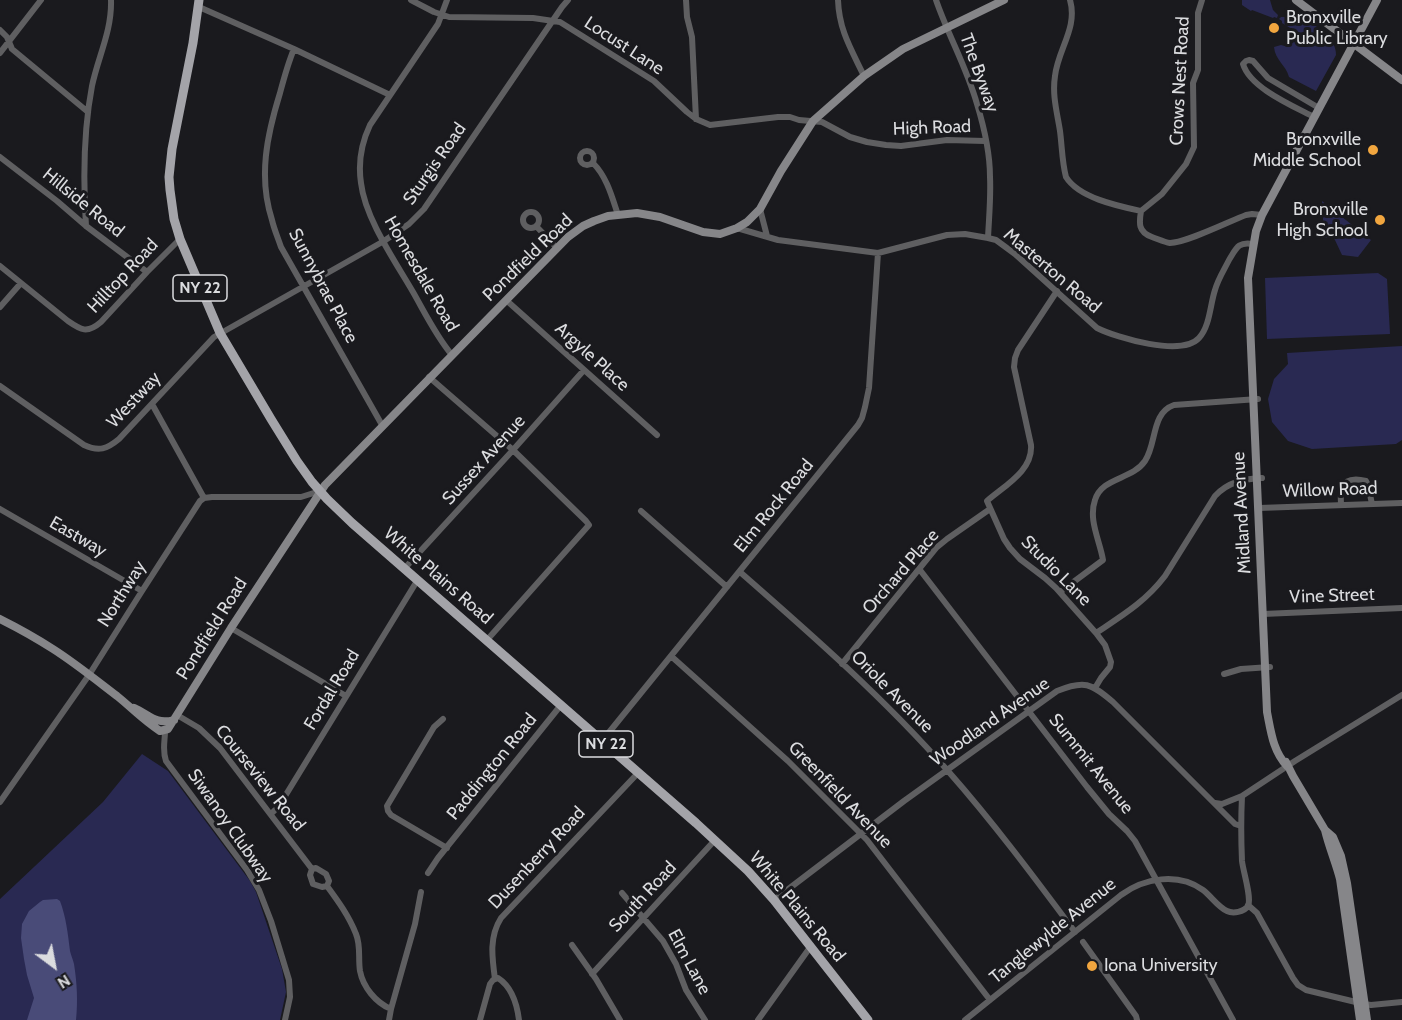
<!DOCTYPE html>
<html>
<head>
<meta charset="utf-8">
<style>
	body { margin:0 }
	#map { position:relative; width:1402px; height:1020px; overflow:hidden; background:#1a1a1e; font-family:Cabin,sans-serif }
	canvas { display:block }
	.north { position:absolute; left:24px; top:936px; width:60px; height:60px; -webkit-text-stroke:4px #1a1a1e; paint-order:stroke; rotate:148deg; font-size:16px; font-weight:700; line-height:24px; text-align:center; color:#dbdcdf }
	.north::after { content:''; display:block; margin:auto; width:21px; height:27px; background:#dbdcdf; clip-path:polygon(50% 0,100% 100%,50% 72%,0 100%) }
</style>
</head>
<body>
<div id="map">
<canvas width="1402" height="1020"></canvas>
<div class="north">N</div>
</div>
<script>
const context = document.querySelector('canvas').getContext('2d');
context.lineJoin = 'round';
function paint(path, color) { context.fillStyle = color; context.fill(path, 'evenodd'); }
function strokePath(path, color, width, dash) { context.strokeStyle = color; context.lineWidth = width; context.lineCap = dash ? 'butt' : 'round'; context.setLineDash(dash || []); context.stroke(path); }
function drawText(font, color, halo, rows, align = 'center') {
  context.font = font + ' Cabin,sans-serif'; context.lineWidth = 6; context.setLineDash([]); context.textBaseline = 'middle'; context.strokeStyle = halo; context.fillStyle = color; for (const [text, x, y, turn = 0] of rows) {
    context.save(); context.translate(x, y); context.rotate((+turn || 0) * Math.PI / 180); context.textAlign = isNaN(turn) ? turn : align; if (halo) context.strokeText(text, 0, 0); context.fillText(text, 0, 0); context.restore();
  }
}
const green = new Path2D(`
	M1242,0H1270L1273,10L1278,15L1277,18L1274,17L1273,18L1252,10L1251,11L1242,5Z
	M1298,14C1311,24 1337,36 1336,55L1316,91L1289,77C1286,65 1275,60 1274,47L1281,45L1288,47L1297,39L1296,35L1297,32L1282,23V21L1279,19L1281,17H1290Z
	M1322,201L1371,240L1358,257L1342,255L1334,238H1324Z
	M1378,273L1387,279L1390,334L1267,339L1265,278Z
	M1402,346V440L1396,444L1312,449L1288,441L1272,422L1268,399L1274,379L1288,364L1287,353Z
	M142,754L168,771L250,881L256,892L282,969L286,992L280,1020H0V899L103,802Z`);
const water = new Path2D(`
	M57,899L60,901C66,917 68,934 70,951C71,955 73,960 74,964C77,983 78,1001 76,1020H27L34,998L27,975L24,959L21,938L22,924L29,911L40,902L43,900Z`);
const street = new Path2D(`
	M411,0L434,12L449,17L533,18L560,22L654,81L687,112L696,119L710,125L778,117H790L799,120L822,122L850,137L867,142L886,145L901,146L947,140L985,141
	M447,0L438,24L370,125C361,144 358,163 361,183C365,218 395,261 413,292C425,313 436,336 452,355
	M686,0L687,17L692,37L696,119
	M838,0C839,30 851,49 864,76
	M936,0C948,35 967,68 977,104C984,127 990,153 990,177C991,197 989,217 988,238
	M1070,0C1078,28 1058,49 1055,76C1052,95 1057,112 1060,131C1062,146 1062,162 1066,177C1079,198 1118,206 1141,211
	M1202,0L1198,13V70L1193,83L1194,147L1186,164L1162,194L1141,211C1139,223 1138,232 1152,237C1158,239 1164,242 1170,243C1186,243 1230,221 1246,215L1252,214L1262,215
	M199,7L294,49L390,95
	M0,30L7,37L12,49L88,112
	M294,49C288,63 284,78 280,93C267,135 258,177 272,220C274,229 278,238 281,247L382,425
	M0,53L41,0
	M1314,117C1293,106 1250,88 1243,64L1246,61L1249,60L1253,61L1268,78L1319,108
	M580 158a7 7 0 1 1 14 0a7 7 0 1 1-14 0Z
	M0,157L57,201L86,226L147,272
	M593,163C607,177 612,197 618,215
	M760,209L767,236
	M523 220a8 8 0 1 1 16 0a8 8 0 1 1-16 0Z
	M86,226C83,179 83,133 92,86C98,57 112,31 111,0
	M536,226L557,248
	M737,228L778,240L878,253L947,235L965,234L988,238L996,240L1015,254L1097,328C1117,338 1182,357 1199,338C1210,326 1210,305 1215,290C1218,279 1224,270 1229,260C1236,249 1238,241 1253,244
	M0,266L68,321C81,330 87,334 101,322L147,272L180,239
	M1057,291L1018,350L1015,358L1014,367L1031,445C1033,471 1004,486 987,501L1004,539L1010,548L1020,559L1045,578L1056,588L1096,633L1105,645L1111,662L1110,667L1101,678L1095,688
	M506,300L657,435
	M0,307L21,283
	M429,377L513,450L586,521L589,525L487,640
	M0,386L84,445C99,452 107,449 119,439L214,337L384,241L409,224L424,209L562,7L568,0
	M152,404L204,498
	M1341,505C1341,500 1340,493 1342,488C1346,478 1358,479 1366,481L1368,485L1372,504
	M1259,508L1402,503
	M0,509L142,591
	M641,511L727,587
	M404,569L513,450L584,370
	M920,570L1087,787L1109,814L1127,831L1135,841L1233,1020
	M740,572C812,635 885,699 948,771C993,822 1034,877 1075,932
	M1060,592L1103,560C1100,541 1088,520 1095,500C1102,477 1132,480 1145,461C1157,443 1151,413 1174,405L1258,399
	M1263,614L1402,608
	M231,628L346,696
	M1096,633C1123,615 1145,602 1165,576L1215,496C1228,482 1243,479 1262,478
	M671,656L788,761L867,840L990,1000
	M842,664L936,548L947,539L990,509
	M1224,674L1241,669L1270,667
	M177,715L199,728L220,748L312,869L310,875L313,884L322,887L327,886L329,881L326,874L316,868L312,869
	M443,719L434,727L387,806L388,811L391,815L447,848
	M165,731C165,742 162,750 166,761L247,870L259,890L271,921L289,980L290,997L285,1020
	M602,741L858,425L862,418L865,407L869,388L878,253
	M0,802L89,675L142,591L200,501L204,498L212,497H301L320,491
	M1215,803L1222,804L1242,796
	M271,814L279,806L417,581
	M428,873L438,858L561,705
	M327,886C338,901 349,916 356,934C361,946 358,958 360,971C363,987 376,1003 391,1009
	M622,893L663,941L676,964L686,990L705,1020
	M774,900L904,801L1057,691C1084,680 1091,683 1113,702L1235,824L1241,826
	M1248,905L1257,913L1293,978L1298,985L1306,990L1364,1004L1371,1005L1402,1002
	M1083,942L1136,1016L1137,1020
	M572,945L596,979L620,1020
	M592,974L715,840
	M495,979C492,957 489,937 501,918L638,773
	M389,1020L391,1009L415,924L421,892
	M480,1020L490,984L493,980L498,978C512,987 517,1004 519,1020
	M758,1020L811,946
	M965,1020L1121,895C1144,878 1178,872 1203,890C1211,896 1218,907 1227,911C1233,914 1244,912 1248,906C1252,898 1243,871 1242,861C1241,839 1241,817 1242,796L1295,761L1402,695`);
const secondary = new Path2D(`
	M1296,0L1402,80
	M0,619C18,628 36,638 53,649C75,663 96,680 117,696C132,708 144,721 160,731L168,729L231,628L325,485L568,237L583,226L594,221L608,216L637,213L660,217L703,232L720,234L737,228L747,222L760,209L781,171L813,121L864,76L903,49L1004,0
	M134,708C150,715 155,725 174,720
	M1286,762L1293,776L1325,830L1333,837L1341,856L1347,883L1367,1020
	M1287,766C1273,751 1271,732 1267,712L1248,278L1256,231L1262,215L1377,0
	M1325,830C1329,847 1336,863 1340,879L1360,1020`);
const primary = new Path2D(`
	M199,0L193,43L172,149L169,177L170,190L174,219L180,239L220,333L271,419L297,461L312,482L327,499L352,523L696,823L748,871L774,900L868,1020`);
const markers = [
	[1274,28,6,"#f1a63f"],
	[1373,150,6,"#f1a63f"],
	[1380,220,6,"#f1a63f"],
	[1092,966,6,"#f1a63f"]
];
const shields = [
	[200,288,54],
	[606,744,54]
];
const shieldNames = [
	["NY 22",200,288],
	["NY 22",606,744]
];
const poiNames = [
	["Bronxville",1286,18],
	["Public Library",1286,39],
	["Bronxville",1361,140,"right"],
	["Middle School",1361,161,"right"],
	["Bronxville",1368,210,"right"],
	["High School",1368,231,"right"],
	["Iona University",1104,966]
];
const streetNames = [
	["Locust Lane",624,46,33],
	["The Byway",979,73,70],
	["Crows Nest Road",1180,81,-87],
	["High Road",932,128,-2],
	["Sturgis Road",435,164,-55],
	["Hillside Road",83,203,39],
	["Pondfield Road",528,258,-44],
	["Masterton Road",1052,271,40],
	["Homesdale Road",421,274,60],
	["Hilltop Road",123,276,-47],
	["Sunnybrae Place",323,286,62],
	["Argyle Place",592,357,42],
	["Westway",134,400,-47],
	["Sussex Avenue",484,460,-48],
	["Willow Road",1330,490,-2],
	["Elm Rock Road",774,506,-51],
	["Midland Avenue",1242,513,-93],
	["Eastway",78,537,30],
	["Studio Lane",1056,571,45],
	["Orchard Place",901,572,-49],
	["White Plains Road",438,576,41],
	["Northway",122,594,-58],
	["Vine Street",1332,596,-2],
	["Pondfield Road",212,629,-58],
	["Fordal Road",332,690,-59],
	["Oriole Avenue",892,692,45],
	["Woodland Avenue",990,722,-35],
	["Summit Avenue",1091,764,51],
	["Paddington Road",492,767,-51],
	["Courseview Road",260,778,51],
	["Greenfield Avenue",840,795,46],
	["Siwanoy Clubway",230,826,55],
	["Dusenberry Road",537,858,-47],
	["South Road",643,897,-47],
	["White Plains Road",797,907,50],
	["Tanglewylde Avenue",1053,931,-39],
	["Elm Lane",689,962,62]
];
paint(green, '#292952');
paint(water, '#494b78');
strokePath(street, '#5f5f61', 6);
strokePath(secondary, '#868689', 8);
strokePath(primary, '#a4a4a9', 9);
for (const [x, y, r, color] of markers) { const dot = new Path2D(); dot.arc(x, y, r, 0, 2 * Math.PI); context.fillStyle = color; context.fill(dot); strokePath(dot, '#1a1a1e', 2); }
for (const [x, y, w] of shields) { const box = new Path2D(); box.roundRect(x - w / 2, y - 13, w, 26, 4.5); context.fillStyle = '#1a1a1e'; context.fill(box); strokePath(box, '#dbdcdf', 1.5); }
drawText('bold 16px', '#dbdcdf', null, shieldNames);
drawText('18px', '#dbdcdf', '#1a1a1e', poiNames, 'left');
drawText('18px', '#dbdcdf', '#1a1a1e', streetNames);
</script>
</body>
</html>
